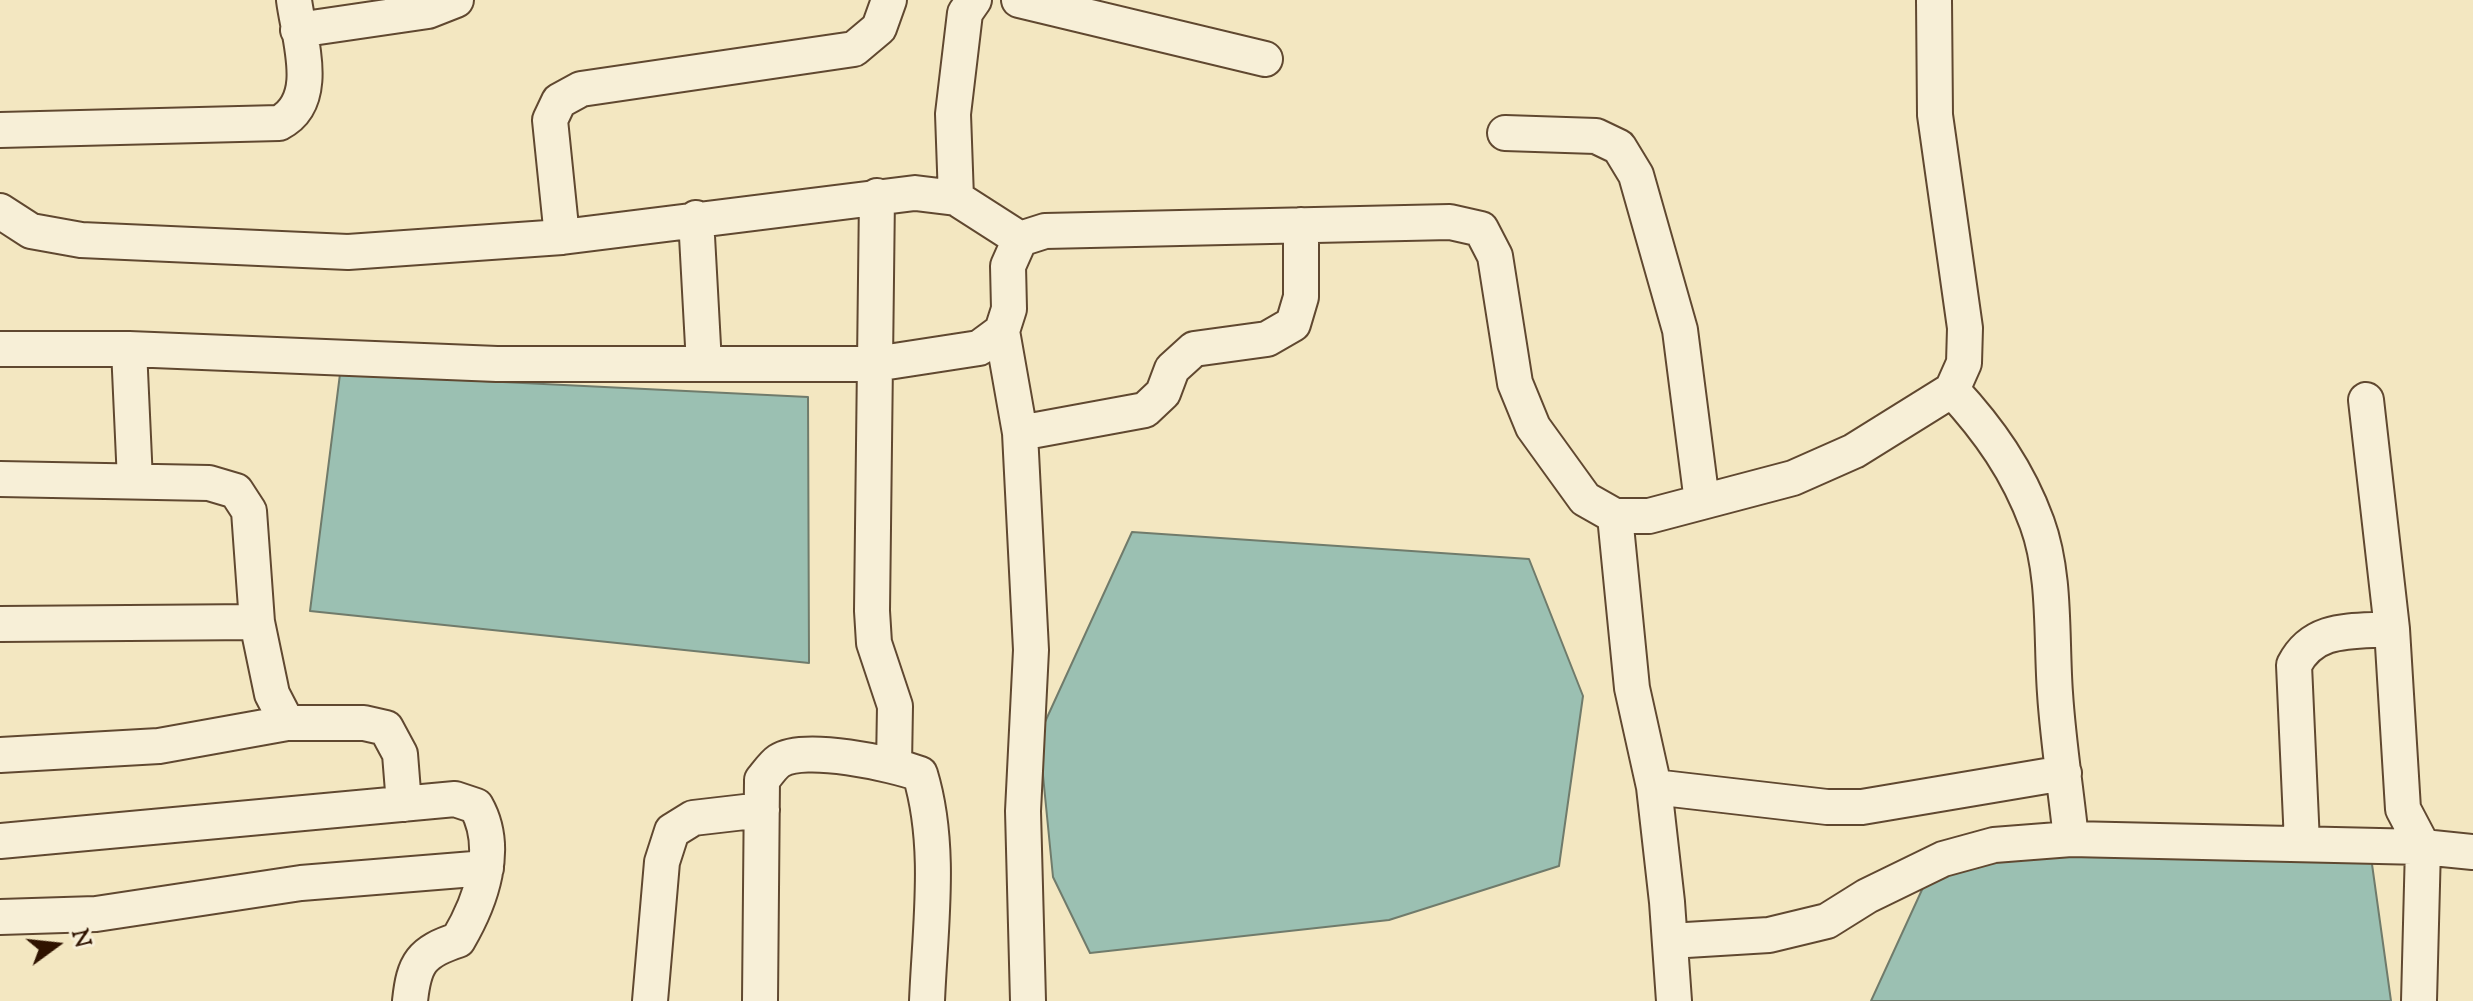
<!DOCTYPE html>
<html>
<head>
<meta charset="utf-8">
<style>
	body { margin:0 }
	#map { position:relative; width:2473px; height:1001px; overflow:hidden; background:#f3e7c1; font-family:"Sorts Mill Goudy",serif }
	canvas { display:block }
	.north { position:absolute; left:16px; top:905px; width:80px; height:80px; -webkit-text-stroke:6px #f7efd7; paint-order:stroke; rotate:75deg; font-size:22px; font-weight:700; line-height:32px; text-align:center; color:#2f1300 }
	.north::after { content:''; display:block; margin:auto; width:28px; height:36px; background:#2f1300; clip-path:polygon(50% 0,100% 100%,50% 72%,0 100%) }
</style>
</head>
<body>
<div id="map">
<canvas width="2473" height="1001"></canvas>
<div class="north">N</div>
</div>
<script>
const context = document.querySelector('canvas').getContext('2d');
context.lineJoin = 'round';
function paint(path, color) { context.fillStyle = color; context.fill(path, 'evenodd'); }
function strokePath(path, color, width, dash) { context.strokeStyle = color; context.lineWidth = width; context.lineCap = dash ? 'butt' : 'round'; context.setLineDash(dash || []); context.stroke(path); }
const water = new Path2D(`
	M340,374L808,397L809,663L310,611Z
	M1132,532L1529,559L1583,696L1559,866L1389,920L1090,953L1053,877L1039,735Z
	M2019,848L2371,857L2391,1001H1871L1926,881Z`);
const street = new Path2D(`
	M1019,0L1265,59
	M298,30L428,11L456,0
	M0,130L279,123C322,101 299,39 294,0
	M1505,133L1596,136L1619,147L1636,175L1680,330L1702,502
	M877,196L872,611L874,643L895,706L894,765
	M956,198L953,114L965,13L974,0
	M0,211L31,231L81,240L348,252L562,237L915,193L956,198L1020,239
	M696,218L704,364
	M562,237L550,120L559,101L581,89L854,49L879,28L889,0
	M1002,331L1020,433L1031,650L1023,811L1028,1001
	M0,349H129L497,364H875L979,348L1002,331L1009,309L1008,266L1020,239L1045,231L1450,222L1481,229L1495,256L1515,383L1533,427L1585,499L1615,516H1649L1793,478L1854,451L1952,390L1964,363L1965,328L1935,115L1934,0
	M129,349L135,481
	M1952,390C1989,430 2018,471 2037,523C2056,575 2051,638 2055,693C2058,741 2066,790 2071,839
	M2366,400L2392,629L2403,809L2423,847L2473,852
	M1020,433L1145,410L1163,393L1172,369L1194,349L1267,339L1293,324L1301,297V225
	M0,479L209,483L236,491L249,511L257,622L272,694L287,723H364L386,728L400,754L404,804
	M1615,516L1632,688L1654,787L1667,902L1674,1001
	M0,624L257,622
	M0,755L159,746L287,723
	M1654,787L1827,807H1862L2064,773
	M0,841L455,799L476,806C500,848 481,901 458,940C421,952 414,963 410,1001
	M2302,843L2294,665C2314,626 2352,632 2392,629
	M0,917L96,914L301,883L486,868
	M1670,941L1769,935L1827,921L1867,896L1943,859L1994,845L2071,839L2423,847L2419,1001
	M650,1001L662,862L672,831L693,818L762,810
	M760,1001L762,780C767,774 773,765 779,761C804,744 892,764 920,774C942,846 930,927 927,1001`);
paint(water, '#9bc0b2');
strokePath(water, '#707b6b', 2);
strokePath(street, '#604830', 38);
strokePath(street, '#f7efd7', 34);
</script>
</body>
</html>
